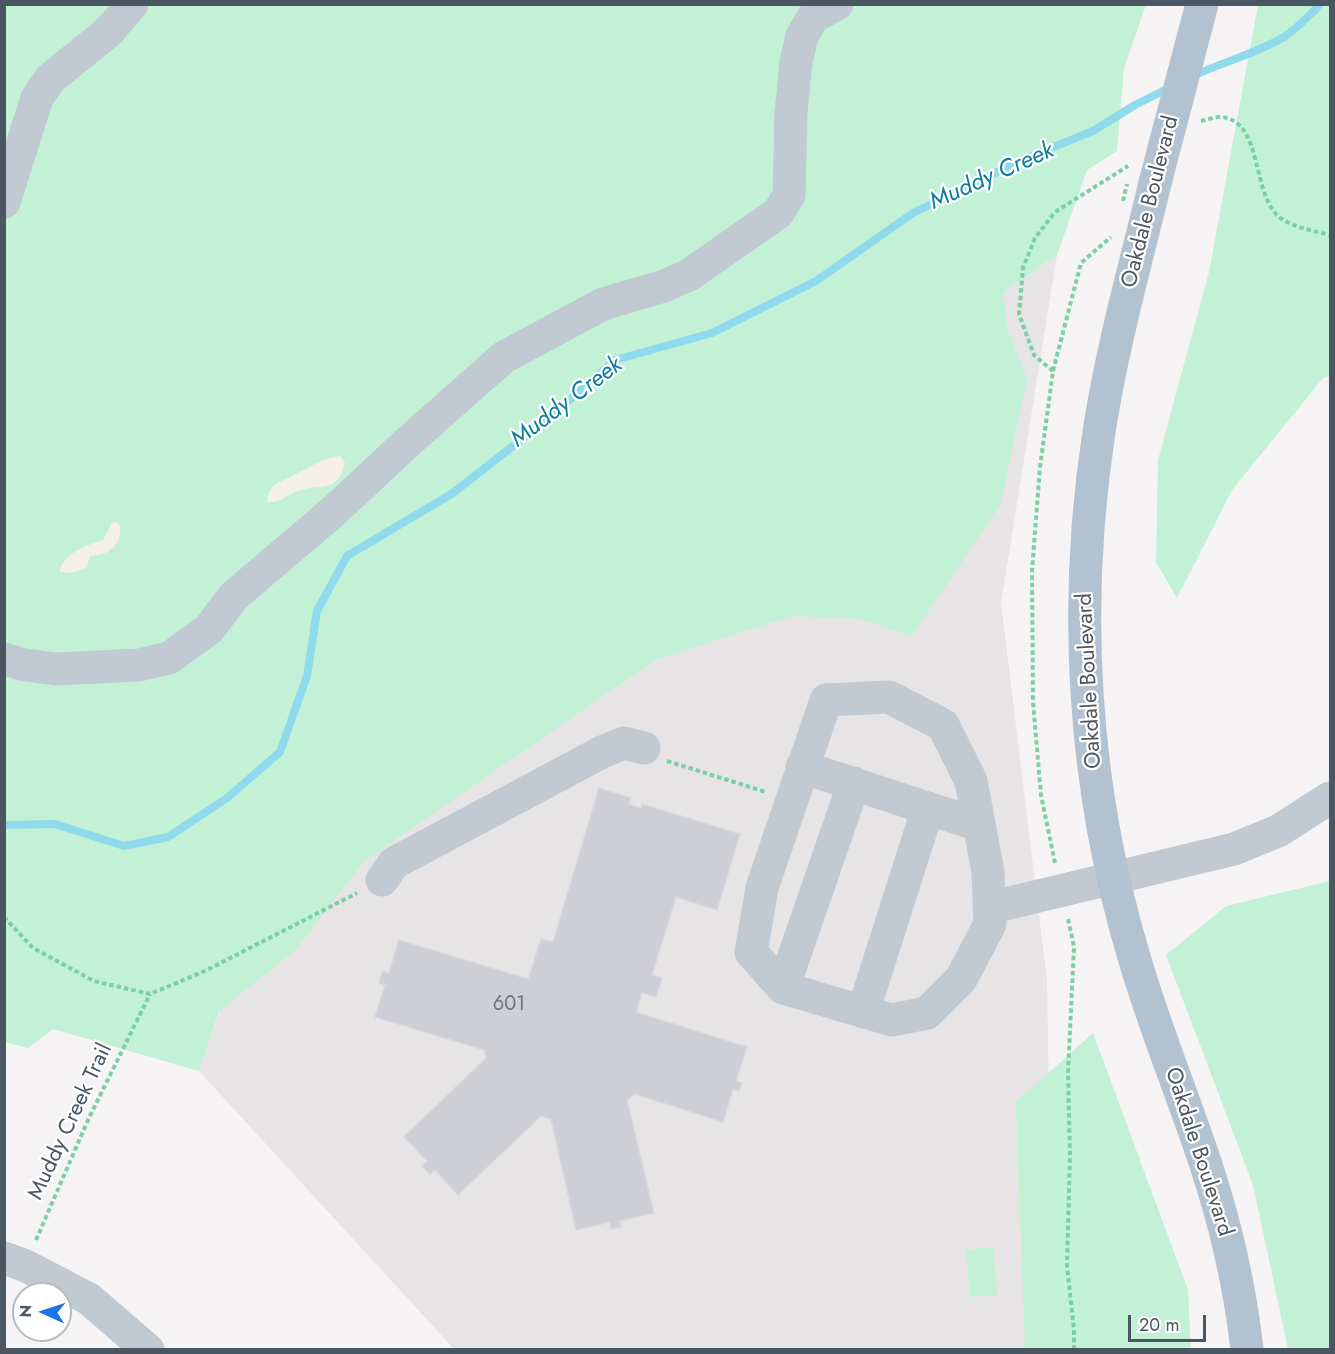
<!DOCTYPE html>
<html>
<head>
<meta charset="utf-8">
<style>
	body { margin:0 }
	#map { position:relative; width:1335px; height:1354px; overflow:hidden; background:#f5f3f3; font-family:Jost,sans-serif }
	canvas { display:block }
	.frame { position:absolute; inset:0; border:6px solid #4a5661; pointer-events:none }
	.north { position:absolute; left:12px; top:1282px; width:60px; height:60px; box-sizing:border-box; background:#fff; border:2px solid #b7bbc0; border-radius:50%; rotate:273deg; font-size:16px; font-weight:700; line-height:24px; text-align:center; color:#4a5661 }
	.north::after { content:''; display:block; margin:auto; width:21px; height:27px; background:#1a73e8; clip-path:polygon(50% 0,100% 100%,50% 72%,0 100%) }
	.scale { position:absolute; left:1128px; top:1315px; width:78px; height:27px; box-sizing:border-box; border:3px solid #4a5661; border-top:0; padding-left:8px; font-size:18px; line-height:21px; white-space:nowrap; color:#4a5661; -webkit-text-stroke:4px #fff; paint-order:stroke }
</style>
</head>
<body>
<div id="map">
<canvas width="1335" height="1354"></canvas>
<div class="frame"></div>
<div class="north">N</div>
<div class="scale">20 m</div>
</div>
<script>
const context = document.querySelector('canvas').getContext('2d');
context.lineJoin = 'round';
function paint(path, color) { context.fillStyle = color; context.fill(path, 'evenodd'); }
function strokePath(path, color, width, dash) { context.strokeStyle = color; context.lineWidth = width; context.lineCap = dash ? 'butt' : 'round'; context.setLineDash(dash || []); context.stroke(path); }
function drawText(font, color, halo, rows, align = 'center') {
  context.font = font + ' Jost,sans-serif'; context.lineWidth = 4.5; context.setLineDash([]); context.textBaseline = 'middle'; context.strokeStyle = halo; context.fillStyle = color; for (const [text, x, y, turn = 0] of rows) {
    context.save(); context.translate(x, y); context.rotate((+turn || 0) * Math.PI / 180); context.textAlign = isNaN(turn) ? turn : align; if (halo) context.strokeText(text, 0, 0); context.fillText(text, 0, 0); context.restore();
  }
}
const education = new Path2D(`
	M1057,255L1001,603L1047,980L1053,1349H454L199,1071L304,771Z`);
const green = new Path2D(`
	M4,5H1146L1124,68L1117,151L1087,170L1057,255L1003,292L1008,331L1027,378L1001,503L912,636L859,619L792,616L655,660L363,862L297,948L219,1012L199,1071L53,1029L28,1048L5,1042Z
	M1258,5H1330V376L1323,378L1232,490L1177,598L1156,562L1158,460L1209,272Z
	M1330,881V1349H1288L1253,1185L1166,955L1226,906Z
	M1093,1033L1188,1290L1191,1349H1025L1016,1102Z
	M993,1247L997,1295L970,1297L966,1250Z`);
const sand = new Path2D(`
	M341,456L345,463C336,494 324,483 301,490C287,494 282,503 267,502L269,492L274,485L325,459Z
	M116,522L120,525C122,545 109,556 90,556L87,567C77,572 70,574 60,572C61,554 88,545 103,540L112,523Z`);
const stream = new Path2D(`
	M1193,76C1223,62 1255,54 1284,37C1296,30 1306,18 1316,9L1319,4
	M4,825L55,824L124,846L168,837L227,798L280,752L307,676L317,611L347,556L453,493L550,417L615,360L712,333L816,281L913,213L1024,159L1093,131L1135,105L1169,88`);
const building = new Path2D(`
	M599,788L631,798L629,804L641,808L642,804L740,834L717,910L676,897L652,975L662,978L656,997L642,993L636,1012L747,1047L736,1081L742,1083L739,1091L733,1089L723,1122L635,1094L627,1100L654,1213L619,1221L621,1227L611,1229L610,1222L576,1230L551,1119L541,1116L458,1195L435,1170L430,1175L422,1166L427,1161L404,1137L486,1058L484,1050L375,1017L385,985L379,983L382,971L389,973L399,940L528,979L541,939L553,942Z`);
const path = new Path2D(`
	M1201,121C1207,120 1214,117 1219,117C1265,118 1250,199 1282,219C1295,228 1315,231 1330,235
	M1053,371L1034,355L1019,314L1023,268L1035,238L1055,212L1128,166
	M667,761L766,792
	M1055,863L1041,795L1033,702L1032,571L1040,467L1053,371L1081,263L1111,237
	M4,917L33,948L94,981L150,994L205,971L357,893
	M1068,919L1074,947L1068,1072L1070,1155L1067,1266L1074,1329V1350
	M36,1240L88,1120L150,994`);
const minor = new Path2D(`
	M4,202L37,98L50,79L108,32L132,4
	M4,659L25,665L56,669L139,665L169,658L209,629L233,597L335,510L409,441L504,357L603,304L664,286L689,275L778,213L789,195L791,113L796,62L802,36L813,17L837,4
	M889,697L943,725L971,781L988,872L990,924L961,979L927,1013L892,1020L783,988L751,952L762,888L826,700Z
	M802,767L979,825
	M382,880L394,863L602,752L624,743L644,748
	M989,908L1234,849L1278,831L1330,798
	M783,988L854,783
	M863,1012L928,808
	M4,1258L26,1266L89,1299L148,1350`);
const major = new Path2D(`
	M1156,179C1136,263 1112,347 1099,432C1072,607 1083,787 1134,957C1154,1026 1182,1093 1205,1162C1225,1222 1240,1286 1247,1350`);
const pathBridge = new Path2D(`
	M1123,201L1127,184`);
const majorBridge = new Path2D(`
	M1156,179L1202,4`);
const numberNames = [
	["601",509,1005]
];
const streetNames = [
	["Oakdale Boulevard",1151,202,-76],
	["Oakdale Boulevard",1090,681,-93],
	["Muddy Creek Trail",71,1122,-65],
	["Oakdale Boulevard",1198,1152,72]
];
const waterNames = [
	["Muddy Creek",992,177,-24],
	["Muddy Creek",567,403,-37]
];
paint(education, '#e6e4e5');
paint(green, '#c3f1d5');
paint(sand, '#f5f0e5');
strokePath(stream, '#90daee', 8);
paint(building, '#cdcfd5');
strokePath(building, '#d7d9de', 1.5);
strokePath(path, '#7ad0a6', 4, [4.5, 3]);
strokePath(minor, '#c1cad2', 33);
strokePath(major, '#b3c2d1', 33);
strokePath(pathBridge, '#7ad0a6', 4, [4.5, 3]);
strokePath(majorBridge, '#b3c2d1', 33);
drawText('20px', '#6b747e', null, numberNames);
drawText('22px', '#4a5661', '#fff', streetNames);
drawText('italic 24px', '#0c7c9b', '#fff', waterNames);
</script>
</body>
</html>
